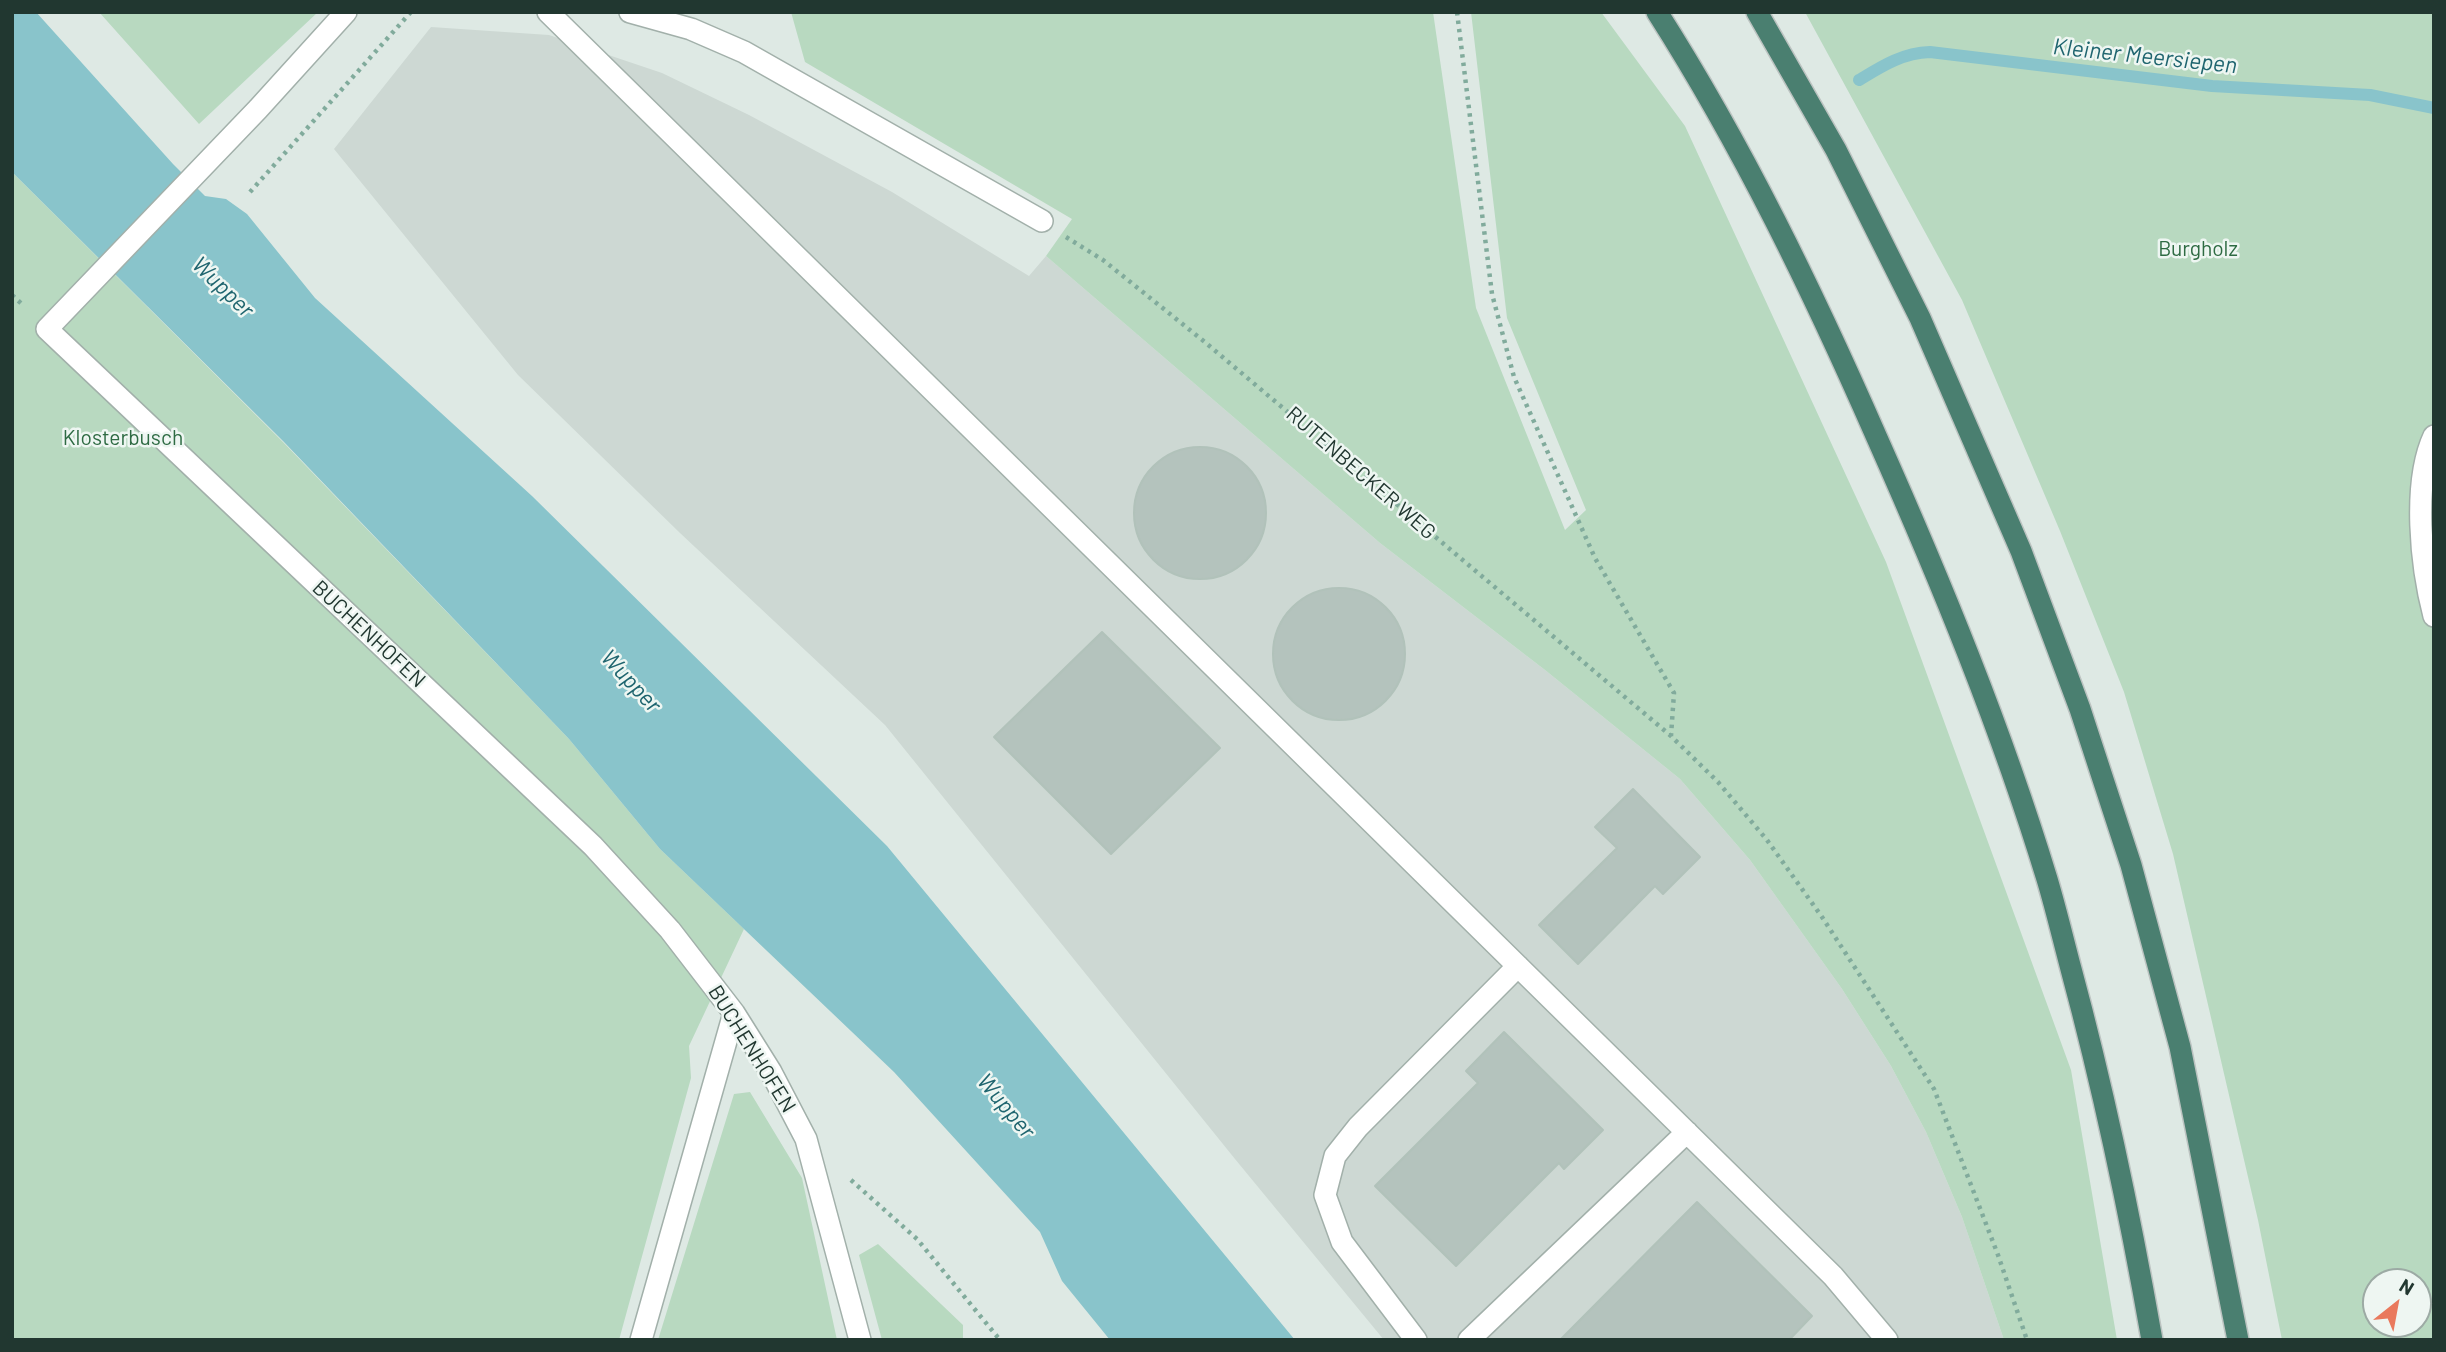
<!DOCTYPE html>
<html>
<head>
<meta charset="utf-8">
<style>
	body { margin:0 }
	#map { position:relative; width:2446px; height:1352px; overflow:hidden; background:#dee9e4; font-family:Barlow,sans-serif }
	canvas { display:block }
	.frame { position:absolute; inset:0; border:14px solid #213730; pointer-events:none }
	.north { position:absolute; left:2362px; top:1268px; width:70px; height:70px; box-sizing:border-box; background:#eef6f2; border:2px solid #9caaa4; border-radius:50%; rotate:31deg; font-size:19px; font-weight:700; line-height:28px; text-align:center; color:#213730 }
	.north::after { content:''; display:block; margin:auto; width:24px; height:32px; background:#e9795d; clip-path:polygon(50% 0,100% 100%,50% 72%,0 100%) }
</style>
</head>
<body>
<div id="map">
<canvas width="2446" height="1352"></canvas>
<div class="frame"></div>
<div class="north">N</div>
</div>
<script>
const context = document.querySelector('canvas').getContext('2d');
context.lineJoin = 'round';
function paint(path, color) { context.fillStyle = color; context.fill(path, 'evenodd'); }
function strokePath(path, color, width, dash) { context.strokeStyle = color; context.lineWidth = width; context.lineCap = dash ? 'butt' : 'round'; context.setLineDash(dash || []); context.stroke(path); }
function drawText(font, color, halo, rows, align = 'center') {
  context.font = font + ' Barlow,sans-serif'; context.lineWidth = 5; context.setLineDash([]); context.textBaseline = 'middle'; context.strokeStyle = halo; context.fillStyle = color; for (const [text, x, y, turn = 0] of rows) {
    context.save(); context.translate(x, y); context.rotate((+turn || 0) * Math.PI / 180); context.textAlign = isNaN(turn) ? turn : align; if (halo) context.strokeText(text, 0, 0); context.fillText(text, 0, 0); context.restore();
  }
}
const built = new Path2D(`
	M431,27L549,35L662,73L749,115L892,192L1029,276L1046,256L1380,543L1545,670L1680,779L1750,860L1842,989L1891,1066L1926,1132L1962,1217L2004,1340H1384L1235,1159L885,725L680,533L518,375L334,149Z`);
const green = new Path2D(`
	M99,12H318L199,124Z
	M791,12H1433L1476,308L1565,530L1586,510L1507,318L1471,12H1601L1685,126L1886,562L2071,1070L2117,1340H2004L1962,1217L1926,1132L1891,1066L1842,989L1750,860L1680,779L1545,670L1380,543L1046,256L1072,219L805,62Z
	M1805,12H2434V1340H2282L2258,1220L2173,854L2124,692L2060,531L1962,300ZM2376,1282H2418V1324H2376Z
	M12,172L283,442L569,739L660,849L744,929L689,1046L691,1078L619,1340H12Z
	M750,1092L802,1178L837,1340H658L734,1094Z
	M878,1244L963,1325V1340H882L859,1255Z`);
const water = new Path2D(`
	M12,12H36L173,164L205,196L226,199L247,214L315,298L532,496L887,846L1295,1340H1110L1062,1281L1040,1232L894,1072L660,849L569,739L283,441L12,172Z`);
const stream = new Path2D(`
	M1859,80C1882,66 1902,53 1930,52L2212,86L2370,95L2434,108`);
const building = new Path2D(`
	M1134 513a66 66 0 1 1 132 0a66 66 0 1 1-132 0Z
	M1273 654a66 66 0 1 1 132 0a66 66 0 1 1-132 0Z
	M1102,632L1220,748L1111,854L994,737Z
	M1633,789L1700,857L1663,894L1655,886L1578,964L1539,925L1617,848L1595,827Z
	M1504,1032L1603,1130L1564,1169L1559,1163L1456,1266L1375,1186L1478,1083L1466,1071Z
	M1697,1202L1812,1316L1789,1340H1560Z`);
const path = new Path2D(`
	M1457,12L1492,294L1514,377L1595,558L1674,693L1671,736
	M250,192L411,12
	M1066,237L1103,260L1206,343L1671,736L1718,782L1767,840L1822,917L1934,1089L1998,1255L2027,1340
	M12,295L24,306
	M851,1180L917,1239L1000,1340`);
const service = new Path2D(`
	M346,12L258,109L47,329L593,846L670,930L734,1013L771,1072L806,1139L860,1340
	M548,12L1833,1276L1887,1340
	M630,12L691,29L744,52L1042,221
	M2434,436C2412,483 2421,567 2434,616
	M641,1340L734,1013
	M1416,1340L1342,1242L1325,1195L1335,1156L1358,1127L1518,966
	M1469,1340L1687,1132`);
const trunk = new Path2D(`
	M1657,12C1743,147 1813,292 1877,438C1941,582 2001,728 2047,879C2056,909 2063,939 2071,969C2104,1091 2130,1215 2152,1340
	M1757,12L1836,150L1920,318L2021,551L2080,709L2131,865L2180,1047L2238,1340`);
const parkNames = [
	["Burgholz",2198,249],
	["Klosterbusch",123,438]
];
const streetNames = [
	["RUTENBECKER WEG",1361,473,41],
	["BUCHENHOFEN",369,634,43],
	["BUCHENHOFEN",752,1049,58]
];
const waterNames = [
	["Kleiner Meersiepen",2145,56,6],
	["Wupper",223,287,44],
	["Wupper",631,681,47],
	["Wupper",1006,1106,50]
];
paint(built, '#cdd8d3');
paint(green, '#b8d9c0');
paint(water, '#89c4cb');
strokePath(stream, '#89c4cb', 12);
paint(building, '#b4c3bd');
strokePath(building, '#b1c2ba', 2);
strokePath(service, '#a2b0aa', 24);
strokePath(trunk, '#bcc3c1', 24);
strokePath(path, '#81ab9c', 4.5, [3.5, 5]);
strokePath(service, '#fff', 21);
strokePath(trunk, '#4a7f70', 21);
drawText('21px', '#2e6b43', '#eef6f2', parkNames);
drawText('21px', '#213730', '#eef6f2', streetNames);
drawText('italic 23px', '#1f656f', '#eef6f2', waterNames);
</script>
</body>
</html>
